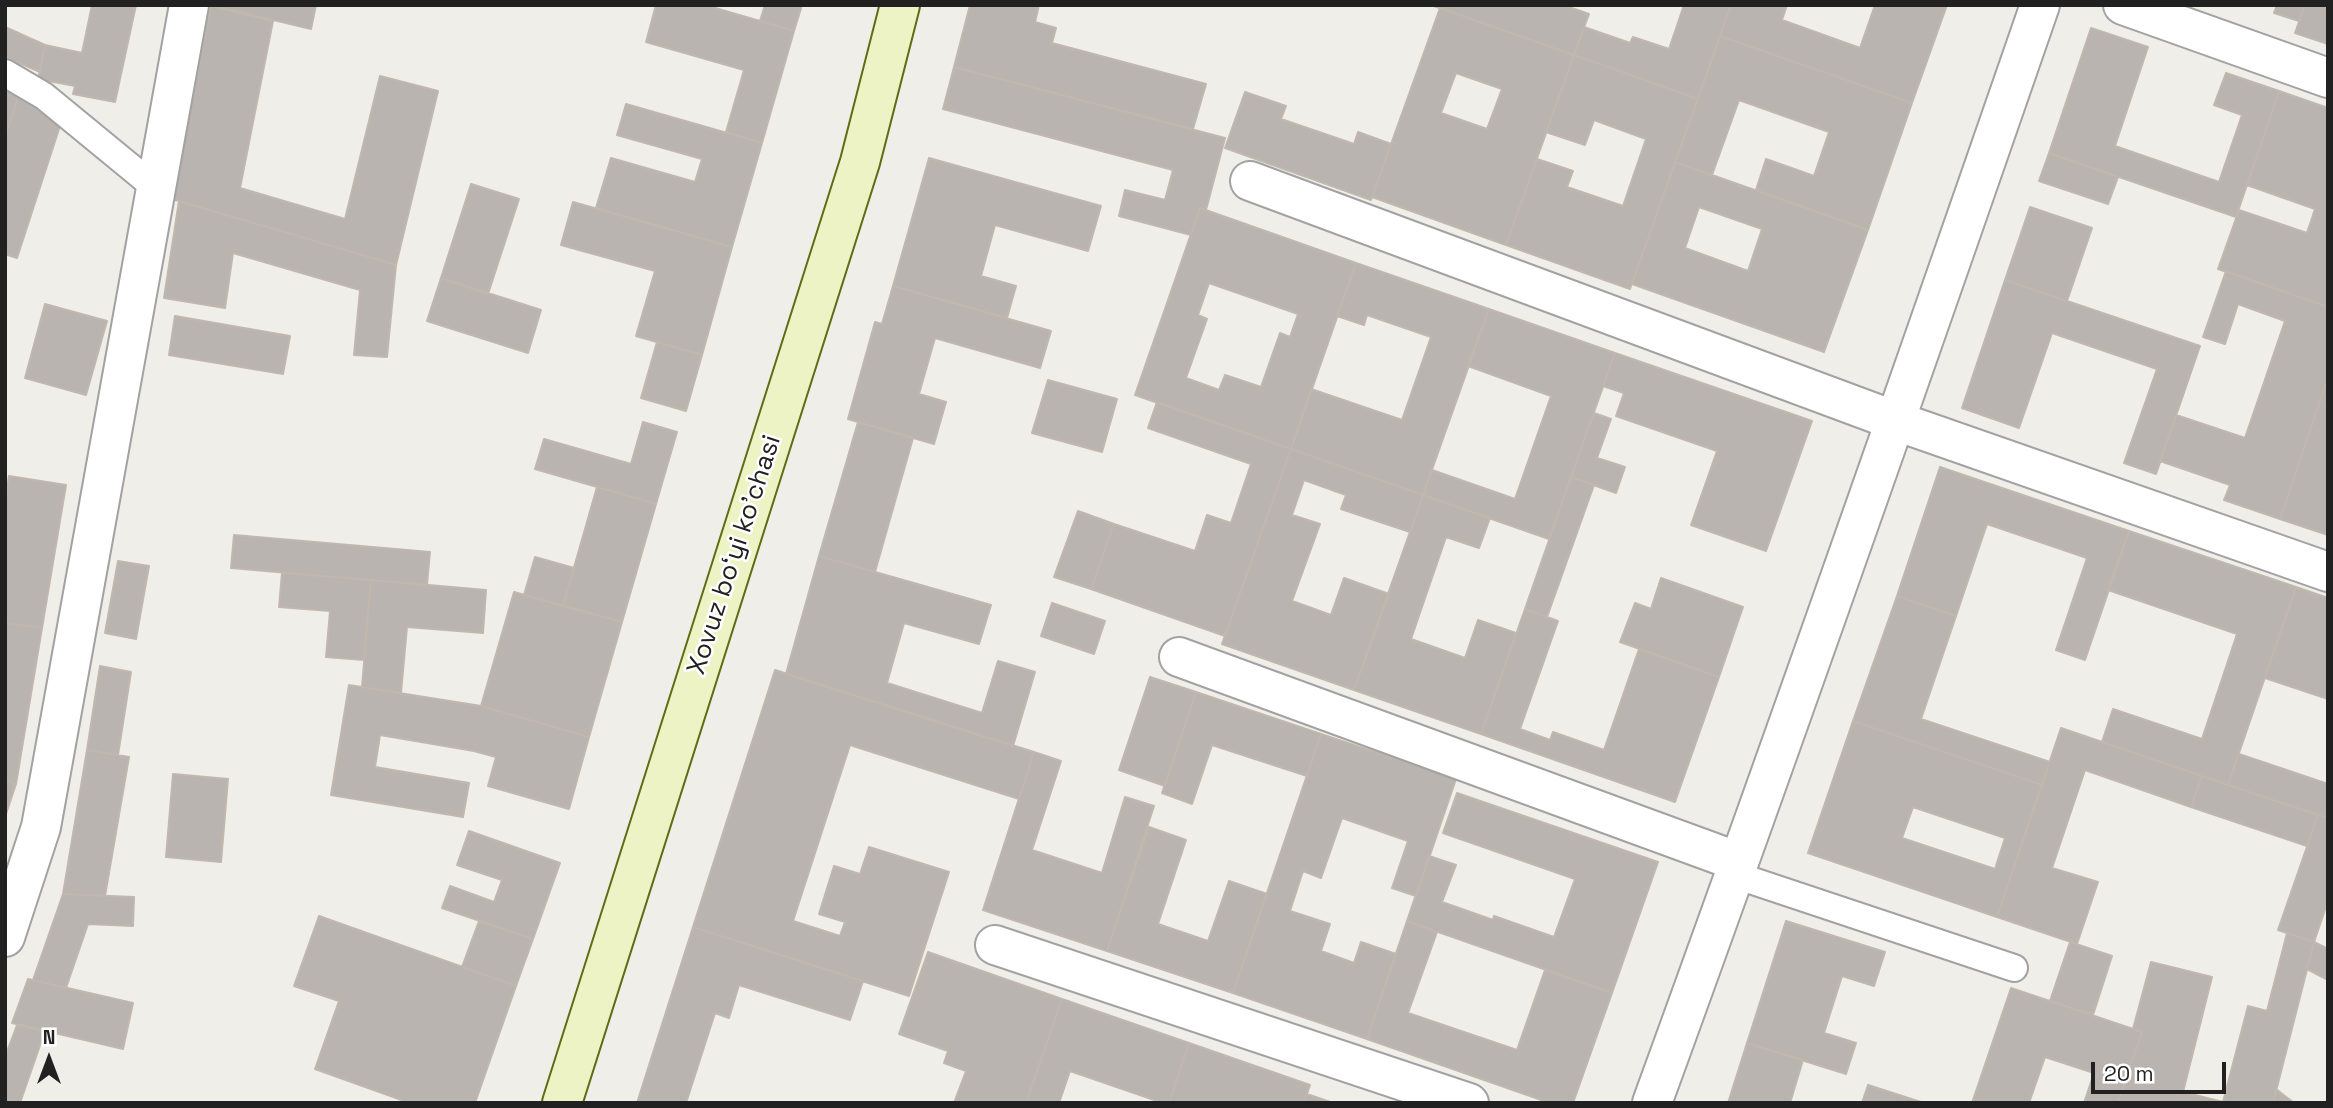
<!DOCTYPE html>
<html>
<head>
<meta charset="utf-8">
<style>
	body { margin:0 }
	#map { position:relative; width:2333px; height:1108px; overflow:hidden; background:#f0eee9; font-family:"Space Grotesk",sans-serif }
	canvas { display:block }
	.frame { position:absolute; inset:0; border:7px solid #212121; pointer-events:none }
	.north { position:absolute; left:14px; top:1024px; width:70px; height:70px; -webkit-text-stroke:5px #fff; paint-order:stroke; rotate:0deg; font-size:19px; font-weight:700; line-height:28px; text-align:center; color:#212121 }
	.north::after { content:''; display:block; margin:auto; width:24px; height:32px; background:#212121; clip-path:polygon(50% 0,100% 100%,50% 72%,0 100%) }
	.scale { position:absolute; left:2091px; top:1062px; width:135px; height:32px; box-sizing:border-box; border:4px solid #212121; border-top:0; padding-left:9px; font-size:21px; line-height:24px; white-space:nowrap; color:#212121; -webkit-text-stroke:5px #fff; paint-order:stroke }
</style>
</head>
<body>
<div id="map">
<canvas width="2333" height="1108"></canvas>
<div class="frame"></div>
<div class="north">N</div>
<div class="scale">20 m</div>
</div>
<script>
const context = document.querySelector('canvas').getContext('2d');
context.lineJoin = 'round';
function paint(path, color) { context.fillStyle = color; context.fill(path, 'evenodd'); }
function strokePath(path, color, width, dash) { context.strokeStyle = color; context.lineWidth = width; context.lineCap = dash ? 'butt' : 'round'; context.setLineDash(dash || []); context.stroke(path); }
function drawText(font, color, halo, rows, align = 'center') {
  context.font = font + ' "Space Grotesk",sans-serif'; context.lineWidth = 5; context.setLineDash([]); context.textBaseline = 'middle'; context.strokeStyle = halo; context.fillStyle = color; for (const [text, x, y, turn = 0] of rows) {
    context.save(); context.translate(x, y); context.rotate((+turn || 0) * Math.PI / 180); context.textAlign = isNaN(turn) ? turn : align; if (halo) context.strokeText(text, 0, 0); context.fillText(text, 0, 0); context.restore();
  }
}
const building = new Path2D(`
	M92,5H136L115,102L73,94L75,86L38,79L45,45L82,53Z
	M211,5H316L311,29Z
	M656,5H705L794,31L762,143L726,132L744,70L646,42Z
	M765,5H802L794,31L760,21Z
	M970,5H1039L1035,22L1056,28L1052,43L1206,84L1193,129L954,67Z
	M1431,5H1563L1589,14L1574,55Z
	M1684,5H1731L1698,99L1574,55L1584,27L1630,43L1633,37L1669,49Z
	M1731,5H1787L1782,20L1860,48L1875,5H1947L1912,103L1720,36Z
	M2277,5H2305L2299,21L2274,13Z
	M2305,5H2328V44L2295,33Z
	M211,6L273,21L240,188L345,219L380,76L438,91L396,265L172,199Z
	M1440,8L1574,55L1506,245L1372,197ZM1456,73L1502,89L1487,129L1441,113Z
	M5,27L45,45L40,72L5,57Z
	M2091,28L2148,47L2115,146L2219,182L2242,115L2214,105L2226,73L2279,91L2236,217L2049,153Z
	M1720,36L1912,103L1868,230L1756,190L1766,159L1814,176L1829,132L1739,100L1712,175L1675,162Z
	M1574,55L1698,99L1630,289L1506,245L1537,159L1573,171L1567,187L1623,206L1646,139L1594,120L1585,145L1546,132Z
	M954,67L1225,138L1206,210L1200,208L1191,235L1119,216L1125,190L1165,200L1173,170L943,109Z
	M5,88L19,95L5,137Z
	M2279,91L2328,108V307L2218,269L2239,210L2307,233L2315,209L2247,185Z
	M1245,92L1286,106L1281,119L1354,144L1358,132L1391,144L1371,200L1225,148Z
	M19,95L60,126L17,258L5,254V137Z
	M626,104L762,143L732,247L596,208L611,158L695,182L702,159L617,135Z
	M2049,153L2118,177L2108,204L2039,181Z
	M929,158L1101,206L1088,251L995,225L981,276L1016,286L1007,318L893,286Z
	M1675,162L1868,230L1824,352L1632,284ZM1699,207L1762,229L1748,271L1685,248Z
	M471,184L519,199L488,294L441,278Z
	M179,201L396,265L387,357L354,355L360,290L233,253L225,308L164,298Z
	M573,202L732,247L702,355L636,336L655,271L561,245Z
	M2030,207L2092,228L2067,301L2005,280Z
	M1200,208L1356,263L1291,449L1135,395ZM1209,283L1298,314L1290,337L1280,333L1261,387L1225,375L1219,390L1186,378L1207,319L1198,315Z
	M1356,263L1489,309L1423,495L1291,449L1311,389L1402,420L1431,337L1367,315L1364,325L1337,316Z
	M2226,271L2328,307V378L2280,519L2224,500L2230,485L2160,461L2176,415L2245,438L2285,321L2238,304L2225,344L2203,337Z
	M441,278L541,310L528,353L427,321Z
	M2005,280L2200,346L2156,474L2124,463L2157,369L2052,333L2019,428L1962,408Z
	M893,286L1051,331L1040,368L935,338L919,394L946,402L934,444L848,419L875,322L882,324Z
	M45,304L107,321L86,395L25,378Z
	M1489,309L1615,353L1549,539L1423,495L1432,470L1515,499L1551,396L1468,366Z
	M175,316L290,336L283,374L169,355Z
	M657,342L702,355L686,411L641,398Z
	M1615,353L1812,421L1766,551L1691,525L1717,451L1616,416L1624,393L1603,386Z
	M2328,378V535L2280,519Z
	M1048,380L1117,399L1102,452L1032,433Z
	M1157,402L1291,449L1225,636L1091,589L1114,524L1195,551L1207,515L1231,523L1251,464L1148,428Z
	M1594,413L1611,419L1597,458L1625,467L1616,493L1571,477Z
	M643,422L677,432L656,504L535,469L544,439L631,464Z
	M858,422L913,438L875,572L819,556Z
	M1291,449L1423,495L1410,532L1341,509L1346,495L1304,480L1292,515L1320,524L1292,601L1331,615L1344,578L1389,594L1354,690L1222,644Z
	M1940,467L2129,531L2085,660L2056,650L2087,558L1987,524L1956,616L1897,596Z
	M9,476L66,485L42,628L5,623V501Z
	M1571,477L1594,485L1547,617L1525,609Z
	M597,487L656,504L622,622L563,606Z
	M1423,495L1490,518L1479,548L1446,537L1411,639L1465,658L1478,620L1516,633L1481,734L1354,690Z
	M1078,511L1114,524L1091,589L1054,577Z
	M2129,531L2296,587L2228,785L2102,742L2113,709L2202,739L2237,634L2108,590Z
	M234,535L430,552L427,585L231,568Z
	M819,556L991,605L979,644L904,623L887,683L982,713L998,661L1035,672L1013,746L786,674Z
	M535,557L574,568L563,606L524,595Z
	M118,561L149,566L136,639L105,633Z
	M282,573L371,580L364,660L326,657L330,611L279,607Z
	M1661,578L1743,607L1719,677L1620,642L1635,603L1651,609Z
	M371,580L486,590L483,633L407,627L401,693L362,687Z
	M2296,587L2328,598V699L2265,678Z
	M514,592L622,622L589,737L481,706Z
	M1897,596L1956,616L1921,719L2050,762L2042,785L1853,721Z
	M1052,603L1105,621L1094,654L1041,636Z
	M1525,609L1558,621L1520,729L1550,740L1553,732L1604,750L1639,649L1719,677L1675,802L1481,734Z
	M5,623L42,628L16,784L5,780Z
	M100,666L131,672L118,755L87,750Z
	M775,670L1034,752L1019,799L850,745L793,921L840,936L845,922L819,914L834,866L860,874L869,847L949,872L909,996L693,927Z
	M1150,677L1196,692L1165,786L1119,770Z
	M349,685L481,706L589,737L569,809L488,786L496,757L474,751L380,735L375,767L469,783L463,817L331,795Z
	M1196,692L1321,734L1307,776L1212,745L1192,804L1162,793Z
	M1853,721L2042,785L1997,917L1808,853ZM1913,807L2005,838L1995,869L1902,838Z
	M2061,728L2202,776L2191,807L2085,770L2052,868L2098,882L2077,944L1997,917Z
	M1321,734L1456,779L1416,896L1392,888L1408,841L1342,818L1321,878L1303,871L1290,911L1330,924L1321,951L1354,963L1361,942L1396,954L1367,1039L1233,993Z
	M87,750L129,757L105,896L63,894Z
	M1034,752L1061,761L1032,850L1102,873L1125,797L1154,806L1107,951L983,910Z
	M2239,754L2328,784V818L2228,785Z
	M173,774L228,779L221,862L166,857Z
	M2202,776L2318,815L2307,846L2191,807Z
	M5,780L16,784L5,817Z
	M1457,793L1658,862L1612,993L1407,921L1429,856L1456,865L1442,902L1493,920L1494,916L1554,937L1575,879L1443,833Z
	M2318,815L2328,818V901L2314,942L2278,930Z
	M1149,827L1186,840L1158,924L1208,941L1229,881L1267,894L1233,993L1107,951Z
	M469,831L560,863L533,939L442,908L450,886L494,902L502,880L457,865Z
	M63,894L134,897L133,926L88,924L66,988L33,980Z
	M319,916L516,986L475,1103H410L315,1069L339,1001L294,986Z
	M479,921L533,939L516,986L462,967Z
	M1407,921L1437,932L1408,1013L1517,1050L1545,970L1612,993L1573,1103H1550L1367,1039Z
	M1786,921L1885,952L1874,986L1842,976L1824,1033L1856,1043L1846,1074L1747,1043Z
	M693,927L863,981L850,1020L739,985L729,1018L715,1013L686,1103H637Z
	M2287,933L2314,942L2273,1103H2118L2142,1032L2133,1029L2151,962L2212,977L2183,1092L2223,1102L2248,1006L2267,1011Z
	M2070,942L2112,956L2093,1015L2050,1001Z
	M2314,942L2328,949V980L2307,969Z
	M928,952L1062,999L1026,1103H954L966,1071L944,1063L948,1051L899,1034Z
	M28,979L133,1003L123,1049L12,1023Z
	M2011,988L2142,1032L2118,1103H2084L2094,1073L2045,1057L2029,1103H1972Z
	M1062,999L1189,1043L1169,1103H1163L1070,1071L1059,1103H1026Z
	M17,1025L45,1031L20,1103H5V1057Z
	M1189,1043L1310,1085L1304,1103H1169Z
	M1747,1043L1803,1060L1790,1103H1728Z
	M1868,1085L1924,1103H1862Z
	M2276,1089L2294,1103H2273Z
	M1307,1094L1333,1103H1304Z`);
const lane = new Path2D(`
	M5,73L44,96L156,188
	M1735,875L2014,968`);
const street = new Path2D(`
	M2123,5L2328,78
	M1250,181L1896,421L2328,572
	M1179,657L1739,862
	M5,937L41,827L189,5
	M995,945L1469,1103
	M1652,1103C1785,738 1913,372 2040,5`);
const secondary = new Path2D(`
	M562,1103L860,162L900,5`);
const streetNames = [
	["Xovuz bo‘yi ko'chasi",735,555,-72]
];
paint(building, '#b9b4af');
strokePath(building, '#c0b7ad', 2);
strokePath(lane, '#a2a2a2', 30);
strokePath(street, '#a2a2a2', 42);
strokePath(secondary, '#5d6d13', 42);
strokePath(lane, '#fff', 26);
strokePath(street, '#fff', 38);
strokePath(secondary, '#edf3c5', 38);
drawText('26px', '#212121', '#fff', streetNames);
</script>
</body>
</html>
